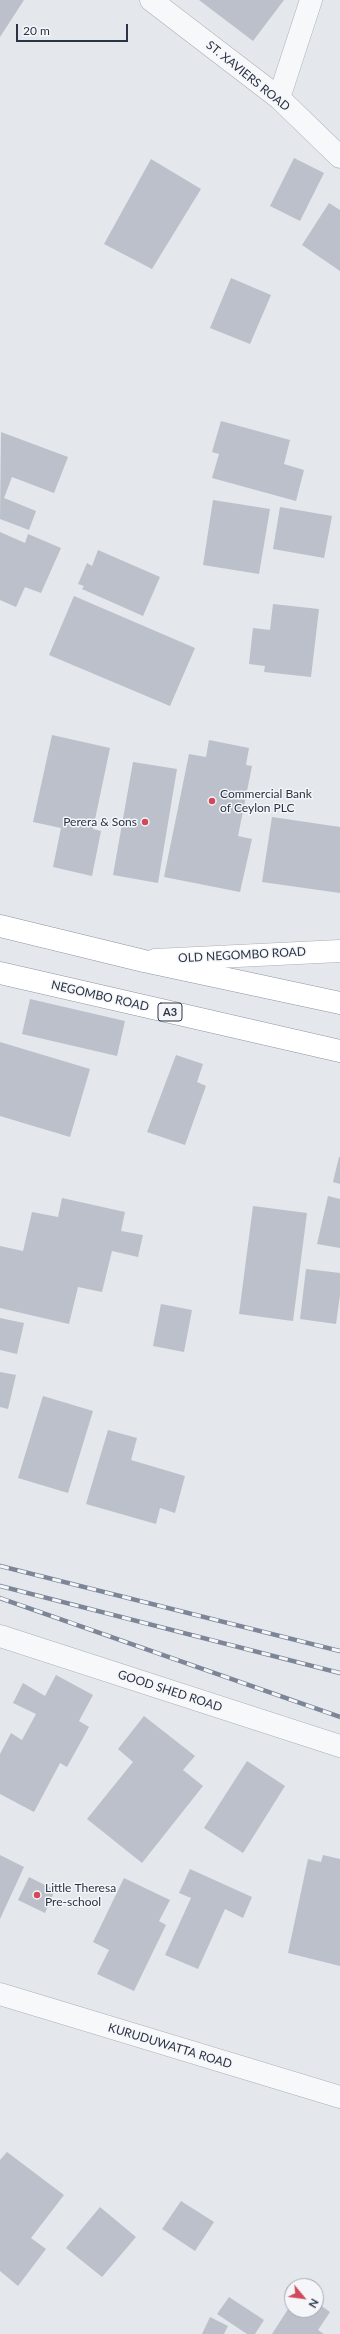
<!DOCTYPE html>
<html>
<head>
<meta charset="utf-8">
<style>
	body { margin:0 }
	#map { position:relative; width:340px; height:2334px; overflow:hidden; background:#e4e7ec; font-family:Lato,sans-serif }
	canvas { display:block }
	.north { position:absolute; left:284px; top:2278px; width:40px; height:40px; box-sizing:border-box; background:#f4f6f9; border:1px solid #a4a8b1; border-radius:50%; rotate:119deg; font-size:11px; font-weight:700; line-height:16px; text-align:center; color:#2b3445 }
	.north::after { content:''; display:block; margin:auto; width:14px; height:18px; background:#d1495b; clip-path:polygon(50% 0,100% 100%,50% 72%,0 100%) }
	.scale { position:absolute; left:16px; top:24px; width:112px; height:18px; box-sizing:border-box; border:2px solid #2b3445; border-top:0; padding-left:5px; font-size:12px; line-height:14px; white-space:nowrap; color:#2b3445; -webkit-text-stroke:3px #f4f6f9; paint-order:stroke }
</style>
</head>
<body>
<div id="map">
<canvas width="340" height="2334"></canvas>
<div class="north">N</div>
<div class="scale">20 m</div>
</div>
<script>
const context = document.querySelector('canvas').getContext('2d');
context.lineJoin = 'round';
function paint(path, color) { context.fillStyle = color; context.fill(path, 'evenodd'); }
function strokePath(path, color, width, dash) { context.strokeStyle = color; context.lineWidth = width; context.lineCap = dash ? 'butt' : 'round'; context.setLineDash(dash || []); context.stroke(path); }
function drawText(font, color, halo, rows, align = 'center') {
  context.font = font + ' Lato,sans-serif'; context.lineWidth = 3; context.setLineDash([]); context.textBaseline = 'middle'; context.strokeStyle = halo; context.fillStyle = color; for (const [text, x, y, turn = 0] of rows) {
    context.save(); context.translate(x, y); context.rotate((+turn || 0) * Math.PI / 180); context.textAlign = isNaN(turn) ? turn : align; if (halo) context.strokeText(text, 0, 0); context.fillText(text, 0, 0); context.restore();
  }
}
const building = new Path2D(`
	M0,0H24L0,37Z
	M199,0H284L253,41Z
	M294,158L324,173L300,221L270,206Z
	M151,159L201,189L152,269L104,244Z
	M329,203L340,210V271L302,245Z
	M231,278L271,295L250,344L210,328Z
	M221,421L290,440L284,464L304,470L296,501L212,478L219,454L212,452Z
	M1,432L68,457L54,493L12,477L4,498L36,511L29,530L0,519Z
	M213,500L270,509L259,574L203,565Z
	M280,507L332,516L324,558L273,549Z
	M0,532L25,543L28,534L61,548L41,593L25,587L16,607L0,600Z
	M98,550L160,577L143,616L82,589L84,586L78,584L87,563L92,566Z
	M74,596L195,648L170,706L49,655Z
	M273,604L319,609L311,677L264,672L265,666L249,664L253,628L270,630Z
	M52,735L110,748L93,829L101,831L92,876L53,867L61,828L33,822Z
	M209,740L249,748L246,765L252,766L238,836L252,839L240,892L164,877L189,754L206,757Z
	M133,762L177,769L158,883L113,875Z
	M272,817L340,827V893L262,882Z
	M30,999L125,1021L117,1056L22,1034Z
	M0,1042L90,1069L70,1137L0,1116Z
	M176,1055L203,1064L197,1082L206,1086L185,1145L147,1132Z
	M339,1157H340V1184L333,1182Z
	M328,1196L340,1199V1248L317,1244Z
	M62,1198L125,1212L121,1231L143,1235L138,1257L112,1251L102,1292L78,1287L69,1324L0,1308V1246L23,1251L32,1212L58,1217Z
	M253,1206L307,1213L293,1321L239,1314Z
	M306,1269L340,1273V1295L336,1324L300,1319Z
	M161,1304L192,1310L184,1352L153,1346Z
	M0,1318L24,1323L17,1354L0,1350Z
	M0,1372L16,1375L8,1409L0,1407Z
	M43,1396L93,1411L68,1493L18,1478Z
	M108,1430L137,1438L131,1460L185,1476L175,1513L160,1508L156,1524L86,1504Z
	M56,1675L93,1695L79,1721L89,1727L67,1767L60,1763L34,1812L0,1794V1754L11,1733L22,1740L36,1714L13,1703L23,1683L45,1696Z
	M144,1716L195,1756L183,1770L203,1786L142,1863L87,1819L133,1762L118,1749Z
	M247,1761L285,1786L243,1853L204,1828Z
	M0,1855L24,1867L0,1919Z
	M323,1855L340,1859V1966L288,1953L308,1859L321,1862Z
	M190,1869L252,1897L243,1918L225,1909L198,1969L165,1955L191,1898L179,1893Z
	M29,1877L55,1890L45,1913L18,1900Z
	M124,1878L170,1900L159,1921L166,1925L134,1991L97,1974L109,1950L93,1942Z
	M7,2152L64,2195L31,2238L46,2249L18,2286L0,2271V2160Z
	M181,2201L214,2222L195,2251L162,2229Z
	M100,2207L136,2237L102,2277L66,2248Z
	M229,2297L264,2320L255,2334H247L217,2314Z
	M316,2302L330,2312L318,2330L324,2334H272L292,2303V2310H316Z
	M210,2317L228,2326L224,2334H202Z`);
const street = new Path2D(`
	M151,0L279,98L340,157
	M279,98L311,0
	M0,1636L340,1746
	M0,1994L340,2097`);
const secondary = new Path2D(`
	M155,960L340,951`);
const highway = new Path2D(`
	M0,926L144,961L340,1003
	M0,973L340,1051`);
const rail = new Path2D(`
	M0,1566L340,1651
	M0,1586L340,1673
	M0,1598L340,1717`);
const markers = [
	[212,801,4,"#d1495b"],
	[145,822,4,"#d1495b"],
	[37,1895,4,"#d1495b"]
];
const shields = [
	[170,1012,24]
];
const shieldNames = [
	["A3",170,1012]
];
const streetNames = [
	["ST. XAVIERS ROAD",248,76,39],
	["OLD NEGOMBO ROAD",242,955,-3],
	["NEGOMBO ROAD",100,996,13],
	["GOOD SHED ROAD",170,1691,18],
	["KURUDUWATTA ROAD",170,2046,17]
];
const poiNames = [
	["Commercial Bank",220,794],
	["of Ceylon PLC",220,808],
	["Perera & Sons",137,822,"right"],
	["Little Theresa",45,1888],
	["Pre-school",45,1902]
];
paint(building, '#bbc0ca');
strokePath(street, '#a9aeb7', 23);
strokePath(secondary, '#a9aeb7', 23);
strokePath(highway, '#8b94a3', 23);
strokePath(street, '#f7f8fa', 22);
strokePath(secondary, '#fff', 22);
strokePath(highway, '#fff', 22);
strokePath(rail, '#7d8696', 4.5);
strokePath(rail, '#f4f6f9', 3, [9]);
for (const [x, y, r, color] of markers) { const dot = new Path2D(); dot.arc(x, y, r, 0, 2 * Math.PI); context.fillStyle = color; context.fill(dot); strokePath(dot, '#f4f6f9', 1.5); }
for (const [x, y, w] of shields) { const box = new Path2D(); box.roundRect(x - w / 2, y - 9, w, 18, 3); context.fillStyle = '#f4f6f9'; context.fill(box); strokePath(box, '#2b3445', 1); }
drawText('bold 11px', '#2b3445', null, shieldNames);
drawText('12px', '#2b3445', '#f4f6f9', streetNames);
drawText('12px', '#2b3445', '#f4f6f9', poiNames, 'left');
</script>
</body>
</html>
